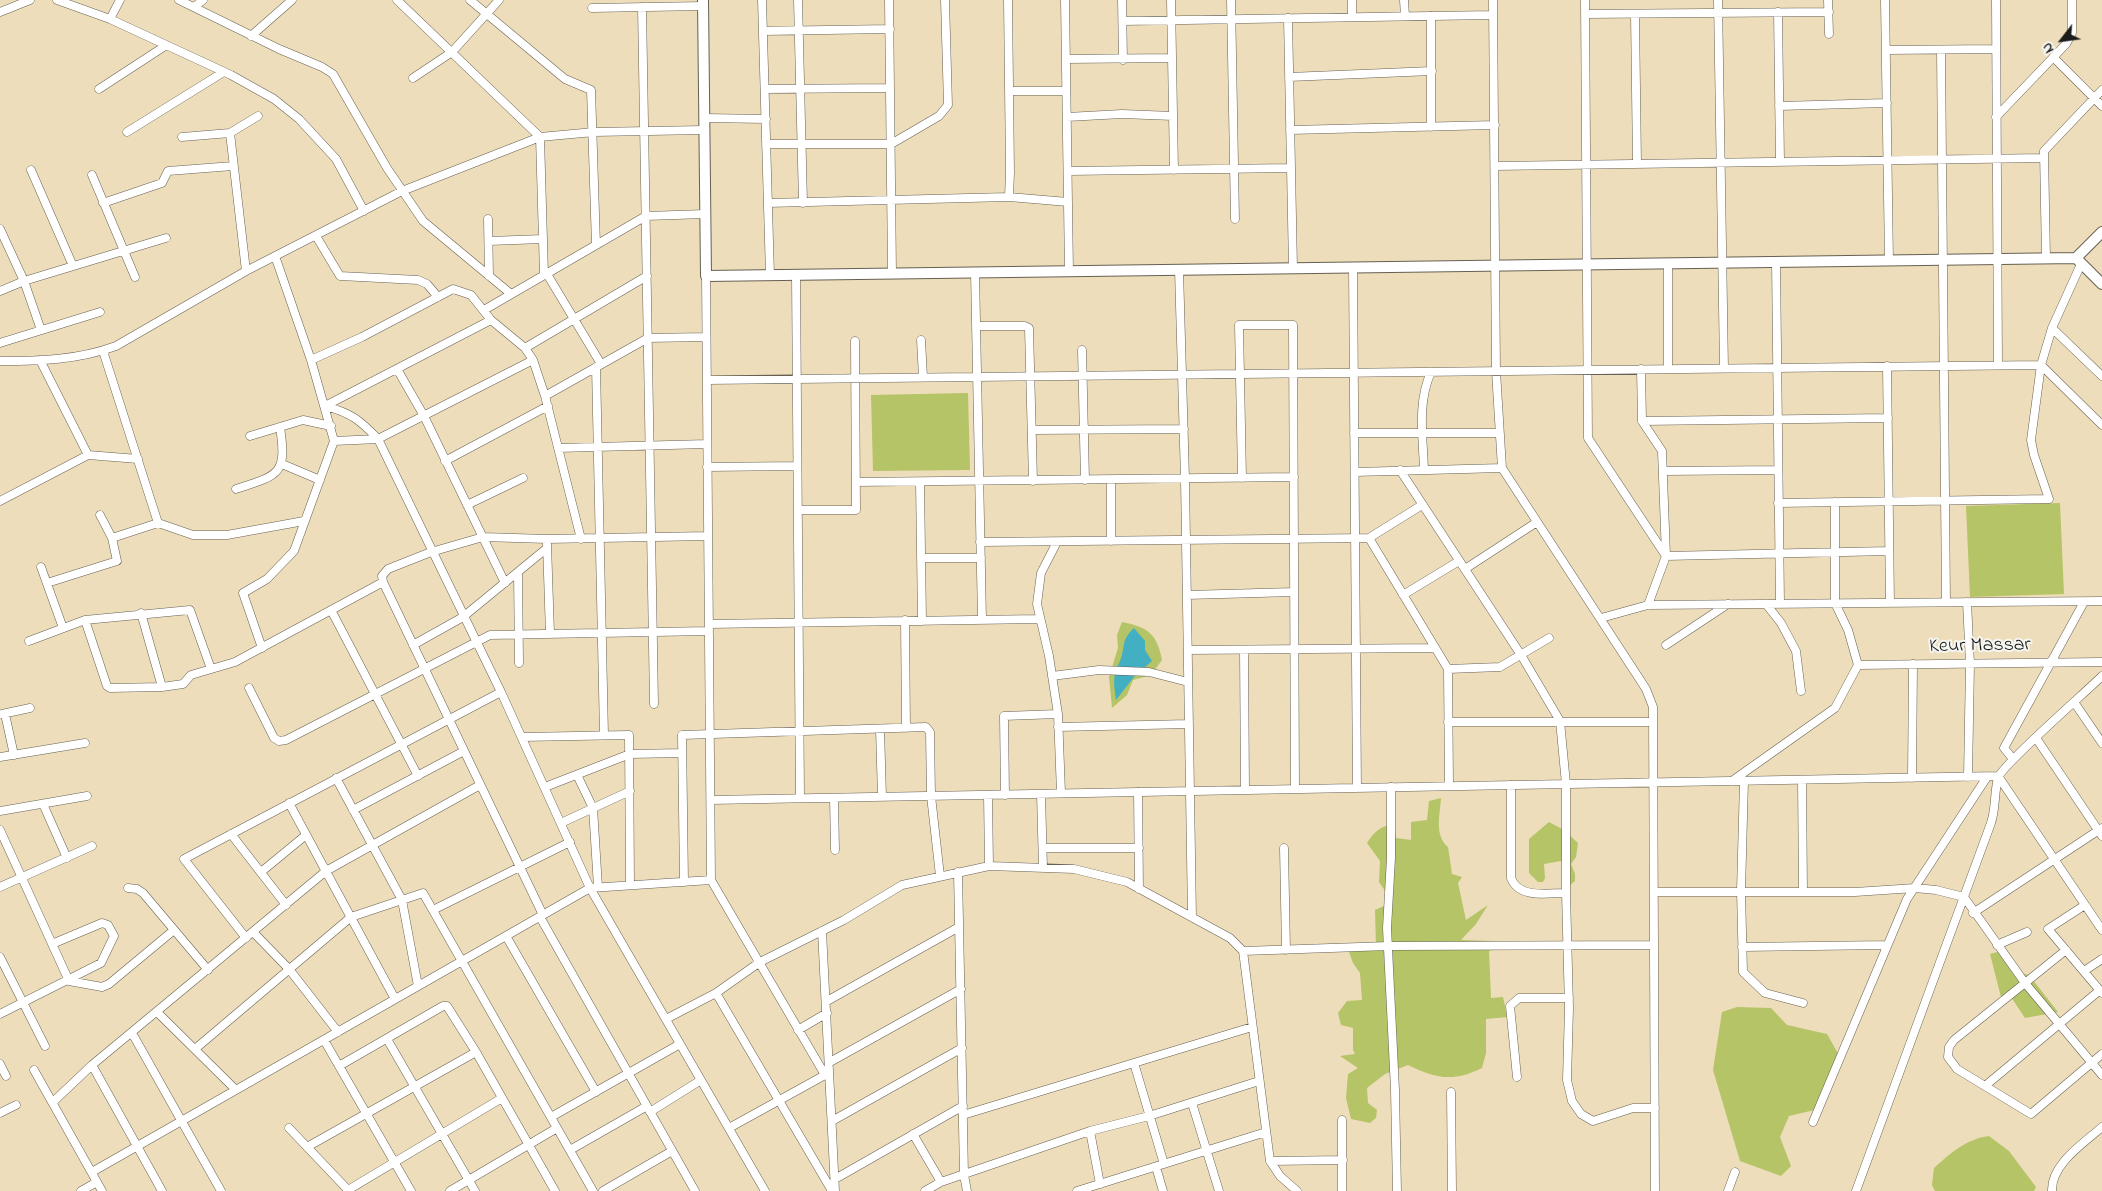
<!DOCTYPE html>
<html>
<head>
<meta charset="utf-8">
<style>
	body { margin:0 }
	#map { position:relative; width:2102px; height:1191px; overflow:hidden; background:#eeddba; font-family:"Indie Flower",sans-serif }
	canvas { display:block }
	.north { position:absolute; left:2037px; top:15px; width:50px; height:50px; -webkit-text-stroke:4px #f6f6f2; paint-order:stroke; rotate:240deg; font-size:14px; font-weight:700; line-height:20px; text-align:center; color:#1c1c1c }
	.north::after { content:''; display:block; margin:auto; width:18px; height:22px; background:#1c1c1c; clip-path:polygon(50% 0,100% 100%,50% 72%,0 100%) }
</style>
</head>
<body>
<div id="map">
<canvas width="2102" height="1191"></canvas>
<div class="north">N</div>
</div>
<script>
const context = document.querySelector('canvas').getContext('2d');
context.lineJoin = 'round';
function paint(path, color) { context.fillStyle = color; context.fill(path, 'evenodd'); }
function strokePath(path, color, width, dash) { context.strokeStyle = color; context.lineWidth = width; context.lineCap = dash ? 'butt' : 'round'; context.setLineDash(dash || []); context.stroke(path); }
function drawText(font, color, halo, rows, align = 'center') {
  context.font = font + ' "Indie Flower",sans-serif'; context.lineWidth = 4; context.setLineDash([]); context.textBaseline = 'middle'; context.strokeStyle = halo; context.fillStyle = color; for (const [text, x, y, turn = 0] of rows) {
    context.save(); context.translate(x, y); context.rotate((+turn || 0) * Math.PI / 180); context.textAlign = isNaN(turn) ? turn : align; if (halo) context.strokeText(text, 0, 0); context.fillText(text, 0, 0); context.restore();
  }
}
const green = new Path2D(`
	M968,393L970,470L873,471L871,395Z
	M2060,503L2064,594L1970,597L1966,506Z
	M1122,622C1148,627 1157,634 1162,660L1151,675L1133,680L1127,695L1112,708L1109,677L1118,648L1117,635Z
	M1441,798C1440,815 1434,835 1448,847L1452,874L1462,877L1458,883L1466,920L1488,905L1476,924L1461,940L1493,941L1513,945L1489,951L1491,998L1503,997L1507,1017L1486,1019V1053L1482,1068C1453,1082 1437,1079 1408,1065L1385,1074L1367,1088L1368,1103L1377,1110L1376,1118L1370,1123L1351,1119L1346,1098L1348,1074L1358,1068L1340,1056L1355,1054L1353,1050V1028L1341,1025L1338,1013L1347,1001L1362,1000L1360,973L1353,963L1349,952L1353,947L1376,946L1375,910L1386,905V892L1379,882L1380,861L1367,843C1374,832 1381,825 1394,825L1396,838L1411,840V822L1427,820L1429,801Z
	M1549,822L1564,830L1578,843L1576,857L1571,864L1575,874V881L1568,887L1566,869L1561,861L1544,864L1545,878L1543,882H1538L1529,873V839Z
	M2001,951L2011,971L2029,975L2058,1012L2025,1018L2009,994L2001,997L1990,954Z
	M1737,1007L1771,1008L1787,1025L1827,1034L1840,1057L1823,1108L1789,1116L1780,1137L1791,1166L1781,1176L1740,1161L1713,1070L1722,1012Z
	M1989,1136L2009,1151L2036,1187L2034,1191H1935L1932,1185L1934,1168C1951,1153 1966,1139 1989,1136Z`);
const water = new Path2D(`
	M1134,628L1145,641V650L1152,661L1134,677L1116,700C1114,682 1112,678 1120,661C1126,647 1120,641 1134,628Z`);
const minor = new Path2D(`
	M57,0L110,19L231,75L274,99L299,119L336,159L364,211
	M179,0L279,49L322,67L333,74L387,168L423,221L511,294
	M397,0L540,137L544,275
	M470,0L565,79L591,90L596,245
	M762,0L770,275
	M798,0L803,203
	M889,0L892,273
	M1008,0L1010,172L1009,197
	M1065,0L1069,271
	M1122,0L1123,60
	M1171,0L1174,170
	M1231,0L1235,219
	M1352,0V17
	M1404,0L1405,16
	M1493,0L1496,371L1502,468L1646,689L1653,707L1655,1191
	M1585,0L1588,438L1666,556
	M1718,0L1724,368
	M1828,0L1829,34
	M1885,0L1889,261
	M1996,0L1998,365
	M194,7L203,0
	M642,7L654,704
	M592,8L703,6
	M0,12L30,0
	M1778,12L1780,162
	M1585,14L1829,12
	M1635,14L1637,164
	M1288,18L1293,268
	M110,19L120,0
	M1123,21L1493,15
	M763,31L890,29
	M251,36L292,0
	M1886,50L1996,49
	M1941,50L1946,602
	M2053,57L2102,106
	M1066,59L1172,58
	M1289,77L1432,71
	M413,78L452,52L499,0
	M99,89L165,46
	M765,89L890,88
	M1009,91H1066
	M1779,106L1887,103
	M1067,117L1122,114L1173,116
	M1996,117L2066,44L2072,33V0
	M704,118L766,119
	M1431,127V16
	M1290,130L1495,125
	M127,132L222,73
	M230,133L246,271
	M182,137L230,133L258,116
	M766,144H891L939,116L948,105L945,0
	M1495,166L2044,158
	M31,170L73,266
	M1068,171L1291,168
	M92,175L135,277
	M103,203L162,183L168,171L233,166
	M768,203L1009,197L1068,202
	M488,219L489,276
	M0,229L24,281L41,330
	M316,236L340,276L418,280L427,284L438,297
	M489,241L543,239
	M2046,259L2044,151L2102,90
	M1776,262L1780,604
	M1668,263V369
	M1353,267L1357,788
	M1179,270L1185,479L1192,917
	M975,272L982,620
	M547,274L601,364
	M796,275L800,798
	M706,276L711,880L825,1075
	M0,291L24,281L166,238
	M484,310L646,216L705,214
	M491,320L325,406C351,413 360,420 378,439L501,692L590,888L765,1191
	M976,326H1025L1029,328L1033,481
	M2052,328L2102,376
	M921,340L923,377
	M0,343L100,312
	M525,348L647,276
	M1082,350L1085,480
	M103,351L158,523
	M40,360L88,455
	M311,360L362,337L453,289L471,295L491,320L525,348L533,360L545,396L581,539
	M0,361C40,361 78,360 116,346L246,271L402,191L540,137L594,132L704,130
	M1887,366L1890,603
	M596,367L604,735
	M397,369L424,416L505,583
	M1641,369L1642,421
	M707,380L2041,365L2102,425
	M545,396L648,338L706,337
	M1032,430L1184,429
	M1354,433H1499
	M250,436L303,420L331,426
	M334,441L378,439L533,360
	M558,448L707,444
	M445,461L548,406
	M282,464L320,480
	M707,467L797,466
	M1400,470L1521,655L1560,721L1566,784V893
	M1424,470C1423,437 1417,403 1431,372
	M1663,471L1778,470
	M1355,472L1502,468
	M1242,478L1239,325H1293L1295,789
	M856,482L1294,477
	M920,482L922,621
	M236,489C280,475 287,474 280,427
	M0,501L88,455L138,459
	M1778,503L2049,499L2034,455L2031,440L2041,365L2052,328L2081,264
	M467,505L523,478
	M798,510H856L855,341
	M112,538L158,523L193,535H227L304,521
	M1369,538L1448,669L1449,786
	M1111,541V480
	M980,542L1369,538L1422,505
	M1057,542L1041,573L1037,604L1049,656L1058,714L1061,793
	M547,544L550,634
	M1666,556L1889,551
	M921,558H981
	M41,567L63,628
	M1465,569L1537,522
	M518,572L519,663
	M47,583L117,561L112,538L100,515
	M1187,595L1294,592
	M1403,595L1459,561
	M1967,602L1970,664L1968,777
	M1766,604L1781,623L1796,651L1801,691
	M1648,605L1666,556L1662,451L1642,421L1888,418
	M331,610L418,776
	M141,613L162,687
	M1601,618L1648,605L2102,601
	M85,620L107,686L110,688L162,687L183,684L191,675L235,662L383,582
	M905,620L906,728
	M709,624L1039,619
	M29,641L85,620L190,610L211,669
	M413,645L463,617L547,548
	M1666,645L1728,604
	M262,648L243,593L267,579L294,551L334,441L311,360L275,256
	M1188,650L1435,648
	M1244,650L1245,790
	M1858,665L2102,662
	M1448,669L1500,667L1549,638
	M1052,676L1099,670L1149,672L1188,682
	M249,688L274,738L279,741L286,740L490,635L709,631
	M2074,702L2102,743
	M2,714L30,708
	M5,714L14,755
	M1448,722H1653
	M1058,727L1189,724
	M880,729L882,797
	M522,737L629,735L630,885
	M2036,738L2102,836
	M0,757L85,743
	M2013,759L2004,748L2084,602
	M577,775L593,808L598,887
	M1998,776L2102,930
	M336,778L402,900L418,986
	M1912,778L1913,664
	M1802,780L1803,892
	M1732,781L1835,708L1858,665L1848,630L1835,603V502
	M1744,781L1741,891L1743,972L1765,993L1803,1003
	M1511,785V878C1519,899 1548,893 1566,893L1569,1008L1567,1080L1572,1101L1581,1114L1593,1121L1633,1108H1655
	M545,787L630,754L682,753
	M1391,787V858L1387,928L1395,1090L1397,1191
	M1138,792L1139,889
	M1041,794L1043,868
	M988,795L989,866
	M1005,795L1004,716L1058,714
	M834,798L835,850
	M711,800L1998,776
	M289,803L395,999
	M43,804L67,858
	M353,810L464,751
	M0,811L87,796
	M561,823L630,791
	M0,830L69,981L102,987L109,984L174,930
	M231,834L286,905
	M1043,848H1139
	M1284,848L1286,950
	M261,872L306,835
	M958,872L964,1175L967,1191
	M684,882L682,735L926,727L930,732L931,796L940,876
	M0,887L92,846
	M128,888L137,889L143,893L208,970
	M1654,892H1855L1915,888L1936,890L1964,897L2025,983L2102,1075
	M2085,905L2048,929L2102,993
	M433,910L570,842
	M1973,913L2102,828
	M543,915L383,582L382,576L388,569L431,552L483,537L547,539L708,536
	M540,917L695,1191
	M822,931L835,1191
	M253,932L289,969L338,1032
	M506,936L596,1092
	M246,938L184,859L501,692
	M1997,945L2027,932
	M1742,947L1886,945
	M2066,950L1954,1040L1949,1047L1948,1057L1957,1069L2031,1114L2102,1054
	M1243,951L1389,946L1654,945
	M0,957L45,1046
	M2084,971L2102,959
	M716,993L832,1191
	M827,1001L959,927
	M157,1012L236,1090
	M0,1014L101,963L114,936L108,925L102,923L52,944
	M666,1019L716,993L760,962L844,920L902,885L989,866L1074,869L1127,882L1230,938L1243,951L1270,1161L1280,1176L1297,1191
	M798,1030L827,1013
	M132,1033L221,1191
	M387,1039L475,1191
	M324,1040L411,1191
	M195,1049L351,917L423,893L593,1191
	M830,1062L961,989
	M1134,1063L1164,1164
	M0,1064L6,1076
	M92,1065L162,1191
	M339,1066L443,1006H447L476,1052L555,1191
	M34,1070L102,1191
	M1517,1077L1510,1006L1519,998H1569
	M1985,1086L2100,990
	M1451,1092L1452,1191
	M53,1102L92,1065L326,871L480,785
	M1192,1103L1219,1191
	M650,1112L701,1080
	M0,1113L16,1105
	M963,1115L1252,1027
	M551,1117L680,1044
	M1342,1120V1191
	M832,1121L962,1048
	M1813,1122L1907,899L1987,777
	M289,1128L349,1191
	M729,1128L825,1075H828
	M1090,1131L1100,1184
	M913,1134L941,1182
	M307,1147L476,1052
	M570,1150L647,1106
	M1270,1161L1343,1160
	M1156,1167L1163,1191
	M92,1172L590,888L711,880
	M835,1179L963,1106
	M348,1190L502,1098
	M81,1191L97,1182
	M450,1191L557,1128
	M603,1191L672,1151
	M925,1191L941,1182L1090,1131L1149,1116L1259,1081
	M1077,1191L1266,1132
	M1728,1191L1735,1172
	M1856,1191L1991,823C1996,808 1994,793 1998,778C2001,766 2087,691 2102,676
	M2052,1191C2051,1164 2084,1143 2102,1127`);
const tertiary = new Path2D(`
	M703,0L706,276L2076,258L2102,232
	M2076,258L2102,284`);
const streetNames = [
	["Keur Massar",1980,647,-1]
];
paint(green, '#b4c466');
paint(water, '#43afc2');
strokePath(minor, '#666053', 9);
strokePath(tertiary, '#666053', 12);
strokePath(minor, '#fff', 8);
strokePath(tertiary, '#fff', 10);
drawText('20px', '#1c1c1c', '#f6f6f2', streetNames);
</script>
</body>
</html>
